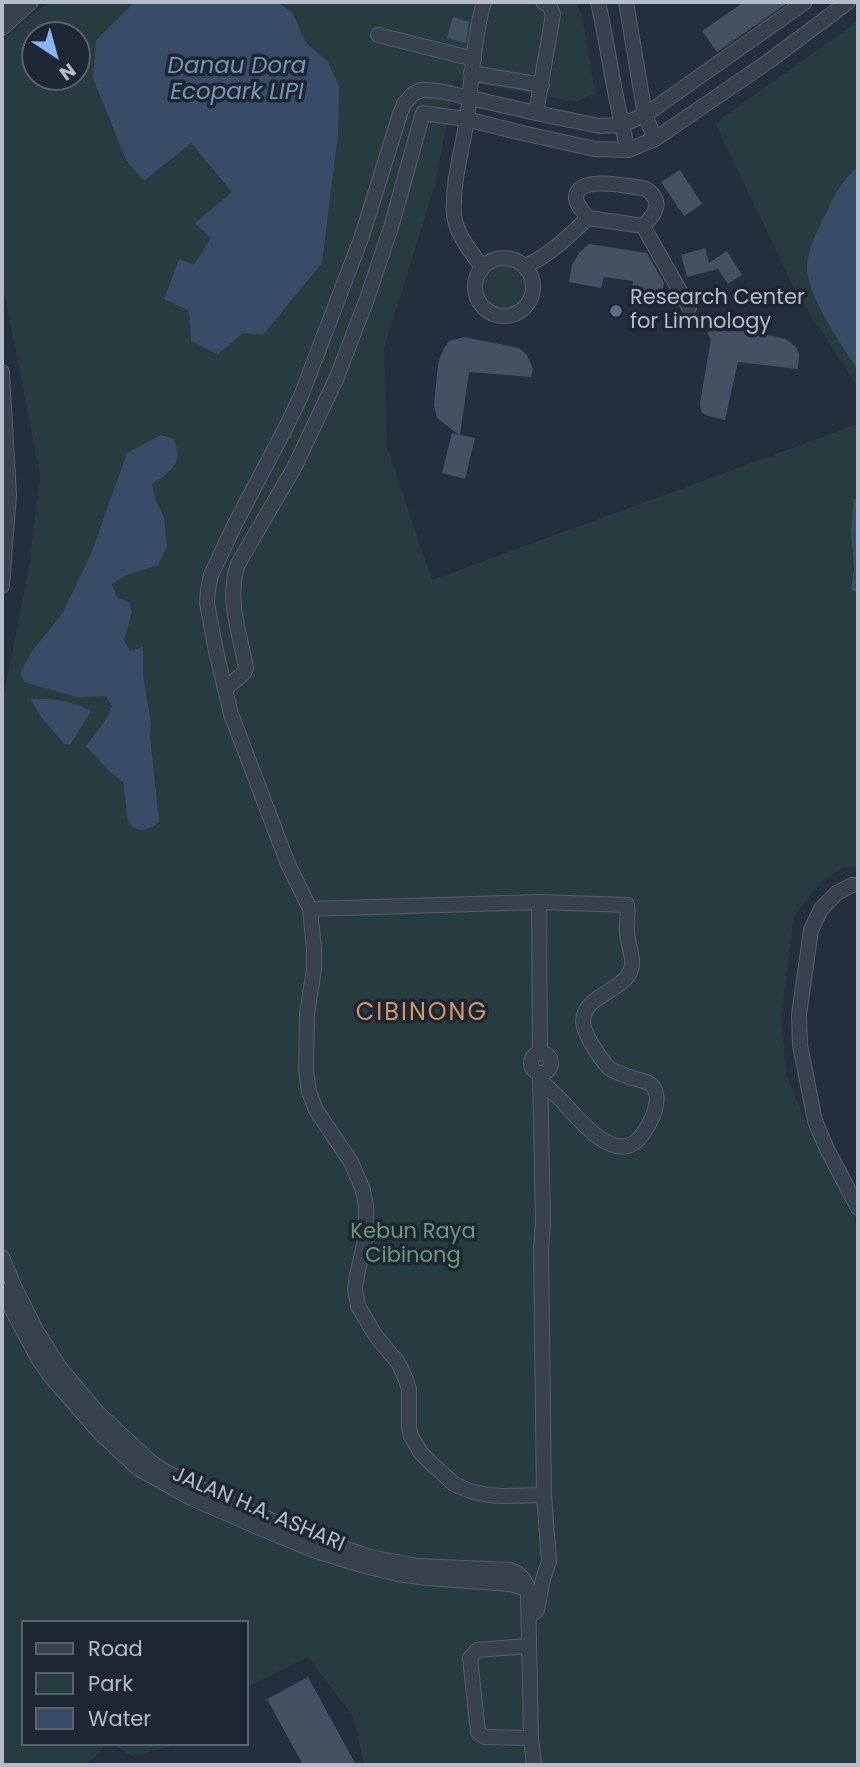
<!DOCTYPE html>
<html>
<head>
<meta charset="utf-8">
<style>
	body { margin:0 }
	#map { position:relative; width:860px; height:1767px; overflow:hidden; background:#242f3e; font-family:Poppins,sans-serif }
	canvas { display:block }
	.frame { position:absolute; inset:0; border:4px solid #b4bcc9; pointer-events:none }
	.legend { position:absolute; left:21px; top:1620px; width:228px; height:126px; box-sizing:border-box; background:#1d2633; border:2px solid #59626f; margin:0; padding:9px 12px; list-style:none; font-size:21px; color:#b4bcc9 }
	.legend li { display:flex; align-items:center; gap:14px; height:35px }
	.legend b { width:35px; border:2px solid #59626f }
	.north { position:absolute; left:21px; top:21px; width:70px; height:70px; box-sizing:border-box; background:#1d2633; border:2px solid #59626f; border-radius:50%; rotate:144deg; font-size:19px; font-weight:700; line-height:28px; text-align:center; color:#b4bcc9 }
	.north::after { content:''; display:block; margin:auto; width:24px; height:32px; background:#8ab4f8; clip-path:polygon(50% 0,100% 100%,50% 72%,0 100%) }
</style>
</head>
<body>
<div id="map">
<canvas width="860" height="1767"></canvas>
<div class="frame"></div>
<ul class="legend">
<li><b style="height:9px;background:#38414e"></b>Road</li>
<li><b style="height:19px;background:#263c3f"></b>Park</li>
<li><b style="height:19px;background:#394c67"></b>Water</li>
</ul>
<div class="north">N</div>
</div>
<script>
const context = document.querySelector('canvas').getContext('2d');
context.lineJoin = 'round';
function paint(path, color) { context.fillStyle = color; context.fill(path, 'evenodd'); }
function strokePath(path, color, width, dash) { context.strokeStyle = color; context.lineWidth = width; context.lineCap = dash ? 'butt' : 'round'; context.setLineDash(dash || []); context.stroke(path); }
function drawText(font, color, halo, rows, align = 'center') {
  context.font = font + ' Poppins,sans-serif'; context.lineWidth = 7; context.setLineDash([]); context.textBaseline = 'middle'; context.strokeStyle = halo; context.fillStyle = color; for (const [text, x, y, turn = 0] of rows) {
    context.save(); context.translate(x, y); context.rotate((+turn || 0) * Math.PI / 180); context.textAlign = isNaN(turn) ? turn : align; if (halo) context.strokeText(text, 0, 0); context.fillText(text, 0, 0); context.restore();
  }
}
const green = new Path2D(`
	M50,2H576L582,15L595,93L577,102L455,80L435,185L384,348L387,447L432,580L858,424V867H845L821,882L794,916L781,1021L787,1077L805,1120L858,1228V1765H364L353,1716L308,1657L252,1685L247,1690V1622H23V1744H107L87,1765H2V704L29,567L40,475L2,281V41L31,15ZM35,35H77V77H35Z
	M858,21V387L798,296L715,123Z
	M480 288a24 24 0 1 1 48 0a24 24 0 1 1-48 0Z
	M113,1744H180L132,1756Z`);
const water = new Path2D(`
	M135,2H277L292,12L306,43L328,62L339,86L338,134L322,263L263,335L243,333L218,354L191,341L189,311L164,299L179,259L194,265L211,238L195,223L232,192L191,143L144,181L126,160L93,78L96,40Z
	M858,167V371C842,344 806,296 807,266C808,248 817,231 825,215C833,198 843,178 858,167Z
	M161,435L174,439C183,465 172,470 152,484L156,501L164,517L167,547L158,565L124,576L112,584L117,597L129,602L132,612L124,640L130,651L143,647V675L151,723L150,736L159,822C149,832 132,834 127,817C126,813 127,809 126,805C126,797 124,790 123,782L110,772L86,746L107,718L112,706L106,696L76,697L25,682L20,673L32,651L62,614L91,554L127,453Z
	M858,497V593L851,590L854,569L851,531L853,504L854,500Z
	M30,699C50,698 74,701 91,711L70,745L64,744L41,717Z`);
const building = new Path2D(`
	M744,2H789L717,52L702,31Z
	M453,17L469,22L466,43L447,38Z
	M680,170L702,204L684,216L661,182Z
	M589,244L647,253L664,283L662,298L631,293L633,281L604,277L601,288L569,282L572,265L579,253Z
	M705,248L709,263L727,251L742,275L728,284L718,269L687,277L681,255Z
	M714,328L720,331H749L786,339L796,347L799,354L798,369L738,362L725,420L705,415L701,411L700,403L711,339L707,333Z
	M464,337L519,348L527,355L533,369L531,377L469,372L460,435L475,438L465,479L442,473L452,433L459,435L437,418L434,405L438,364L443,350L449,341Z
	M308,1677L356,1765H303L267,1699Z`);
const minor = new Path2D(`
	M598,2C609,51 615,102 628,150
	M626,2L645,115L655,139
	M2,11L13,2
	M2,28L31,2
	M378,35L474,59
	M471,73L542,85
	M536,113L553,14L550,7L543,2
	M588,218C584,212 577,206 576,199C574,173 633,187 646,189C664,201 656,214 643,226
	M475 287a29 29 0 1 1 58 0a29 29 0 1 1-58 0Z
	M483,266L479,263C469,249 456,233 454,215C452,183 462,151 467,119C472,80 473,40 484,2
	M525,266C550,255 568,237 588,218L643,226L689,307
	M2,372L9,495L2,586
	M226,688L244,673L246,668C240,634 226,598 238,564L294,468L337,377L368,296L392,224L423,113L466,119L522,133L595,149L628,150L655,139L769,61L848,2
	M858,885H852L837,893L821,909L811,930L799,1015L800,1045L815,1121L827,1149L858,1208
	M539,902L627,905C629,914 626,923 627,932C627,945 637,961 629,974C618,993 577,998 584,1027C586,1037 602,1061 609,1068C614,1072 623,1074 629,1077C635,1079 643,1080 649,1083C668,1095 647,1134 634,1143C609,1159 576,1116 561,1100C555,1094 548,1088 542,1082
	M310,909L539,902L540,1053
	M531 1063a10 10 0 1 1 20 0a10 10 0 1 1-20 0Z
	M2,1257L14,1286L36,1330L60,1368L97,1412L151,1462L166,1472L234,1505L307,1535L370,1557L417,1566L511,1570C521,1574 527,1582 528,1593L531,1738L534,1765
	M2,1291L39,1360L51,1377L100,1433L139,1469L191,1498L260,1528L316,1551L365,1566L398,1574L427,1578L510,1584L527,1589
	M544,1495L503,1496L488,1495L470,1491L454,1484L432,1464L421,1453L411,1436L409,1428V1389L406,1380L399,1364L376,1336L358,1306L355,1289L357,1275L365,1240L366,1221V1206L363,1190L351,1162L316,1110L309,1092L306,1070L307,1014L314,969V949L310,909L288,864L231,714L216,651L207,603L208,590L211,575L235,524L286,427L301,396L362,236L400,114L404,104L413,94L421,90H427L440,91L536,113L600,126L621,125L645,115L805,2
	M529,1617L537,1610L543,1579L549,1562L544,1495L541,1250L543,1222L540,1073
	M528,1646L477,1650L470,1658L478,1732L485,1737L531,1738`);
const markers = [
	[616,311,7,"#5c6f8a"]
];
const poiNames = [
	["Research Center",630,299],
	["for Limnology",630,323]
];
const parkNames = [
	["Kebun Raya",413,1233],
	["Cibinong",413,1257]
];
const streetNames = [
	["JALAN H.A. ASHARI",258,1510,23]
];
const waterNames = [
	["Danau Dora",237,67],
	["Ecopark LIPI",237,93]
];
const quarterNames = [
	["CIBINONG",422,1014]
];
paint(green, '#263c3f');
paint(water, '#394c67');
paint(building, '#455162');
strokePath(minor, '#565f6c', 16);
strokePath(minor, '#38414e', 14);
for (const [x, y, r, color] of markers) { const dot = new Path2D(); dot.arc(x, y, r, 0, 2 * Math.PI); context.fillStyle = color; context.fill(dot); strokePath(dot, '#1d2633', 2.5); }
drawText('21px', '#b4bcc9', '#1d2633', poiNames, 'left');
drawText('21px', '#6b9a76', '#1d2633', parkNames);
drawText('21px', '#b4bcc9', '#1d2633', streetNames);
drawText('italic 23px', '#7c92b1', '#1d2633', waterNames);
context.letterSpacing = '2px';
drawText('24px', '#d59563', '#1d2633', quarterNames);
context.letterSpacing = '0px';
</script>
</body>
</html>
